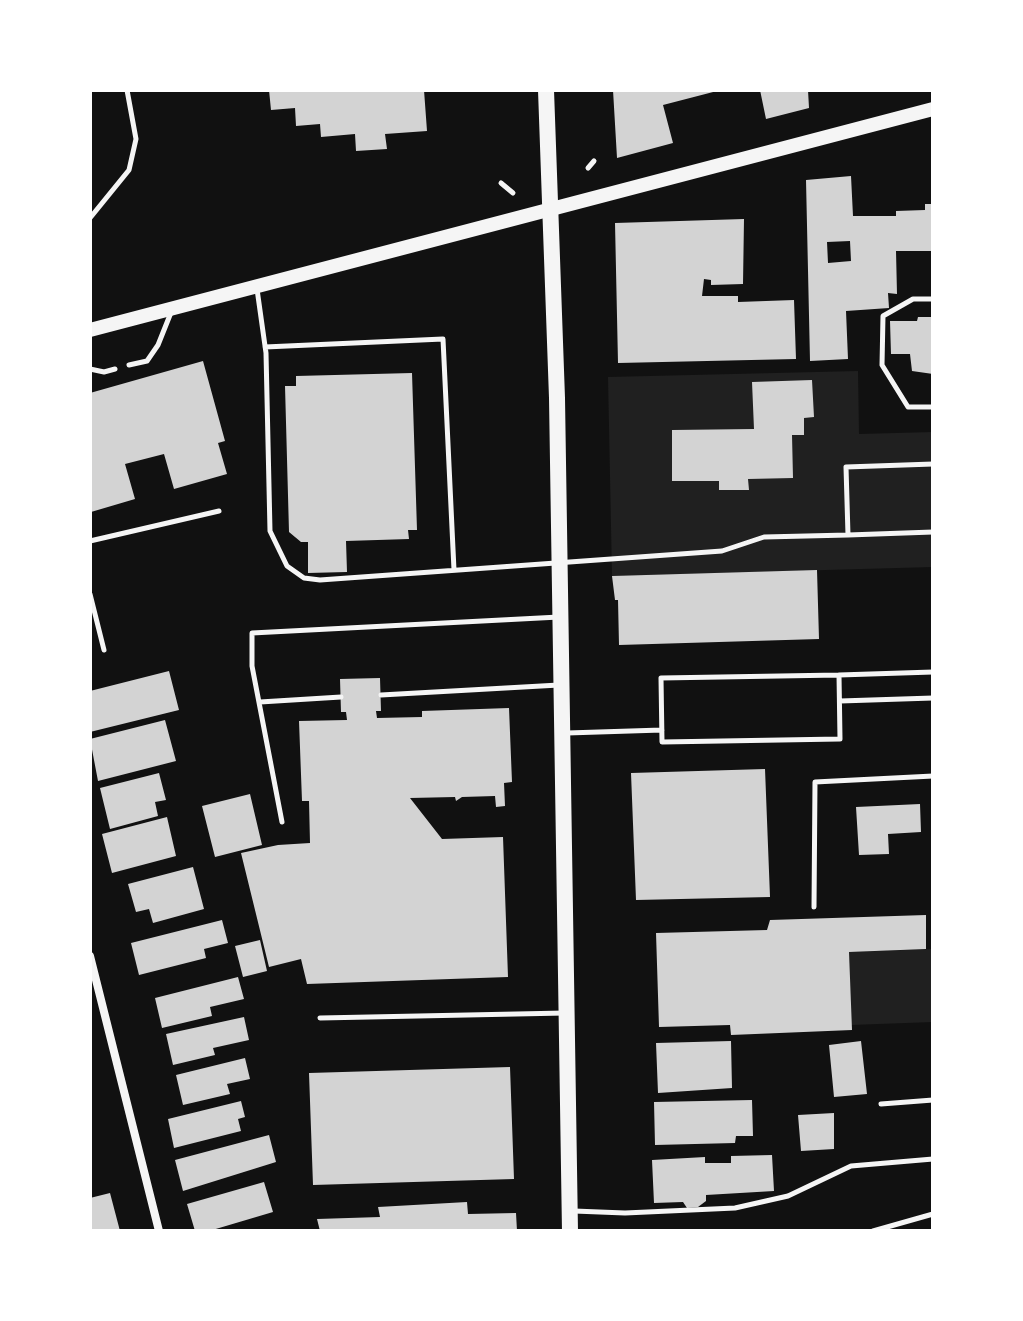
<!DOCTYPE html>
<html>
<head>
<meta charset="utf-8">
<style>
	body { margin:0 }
	#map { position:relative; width:1023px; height:1321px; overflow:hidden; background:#111; font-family:Poppins,sans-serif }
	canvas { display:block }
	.frame { position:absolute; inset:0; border:92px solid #fff; pointer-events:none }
</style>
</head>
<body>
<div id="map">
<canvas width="1023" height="1321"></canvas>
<div class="frame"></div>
</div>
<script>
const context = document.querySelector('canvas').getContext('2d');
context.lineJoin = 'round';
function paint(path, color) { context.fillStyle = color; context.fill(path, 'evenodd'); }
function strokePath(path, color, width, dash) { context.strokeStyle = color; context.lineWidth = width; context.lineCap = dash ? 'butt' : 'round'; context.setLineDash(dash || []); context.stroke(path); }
const green = new Path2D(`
	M858,371L859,434L933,432V567L612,576L608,377Z
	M933,949V1022L851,1025L849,952Z`);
const building = new Path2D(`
	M269,90H424L427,131L385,134L387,149L356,151L355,134L321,137L320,124L296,126L295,108L271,110Z
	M613,90H717V91L663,105L673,143L617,158Z
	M760,90H808L809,108L766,119Z
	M851,176L853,216H896V211L925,210V204H933V251H896L897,294L888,293L889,308L846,311L848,359L810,361L806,180ZM850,241L851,261L828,263L827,242Z
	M744,219L743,284L711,285V280L704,279L702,296H738V302L794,300L796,359L618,363L615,223Z
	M918,317H933V374L912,371L910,354H891L890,321H917Z
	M203,361L225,441L218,443L227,474L174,489L164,454L125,464L135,499L91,512L90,393Z
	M412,373L417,530H408L409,539L346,541L347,572L308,573V542H301L289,532L285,386H296V376Z
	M812,380L814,417L804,418V435H792L793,478L748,479L749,490H719V481H672V430L754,429L752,382Z
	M817,570L819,639L619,645L618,600H615L612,576Z
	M169,671L179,710L90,732V691Z
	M380,678L381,711H376L377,718L422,717V711L509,708L512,782L504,783L505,806L496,807L495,796L462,797L456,801L455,797L410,798L442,839L503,837L508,977L307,984L301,959L269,967L241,853L278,845L310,843L309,801H302L299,721L347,720L346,712H341L340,679Z
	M165,720L176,761L98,781L90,739Z
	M765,769L770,897L636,900L631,773Z
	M159,773L166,800L155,802L158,816L110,829L100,788Z
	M250,794L262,845L215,857L202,806Z
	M920,804L921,832L888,834L889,854L859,855L856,807Z
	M167,817L176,856L112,873L102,834Z
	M193,867L204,909L153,923L149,909L136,912L128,884Z
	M926,915V949L849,952L852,1030L731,1035L730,1025L659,1027L656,933L767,930L770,920Z
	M222,920L228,943L204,949L206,958L139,975L131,943Z
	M260,940L267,971L243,977L235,946Z
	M238,977L244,999L210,1007L212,1016L162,1028L155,998Z
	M244,1017L249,1040L213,1048L215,1055L173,1065L166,1034Z
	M731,1041L732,1088L658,1093L656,1043Z
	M861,1041L867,1094L834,1097L829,1045Z
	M245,1058L250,1079L227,1084L230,1094L183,1105L176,1075Z
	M510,1067L514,1179L313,1185L309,1073Z
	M752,1100L753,1136H736L735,1143L655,1145L654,1102Z
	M241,1101L245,1117L238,1119L241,1131L174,1148L168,1119Z
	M834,1113V1149L801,1151L798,1115Z
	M269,1135L276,1162L183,1191L175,1160Z
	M772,1155L774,1191L706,1195V1201L698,1207L687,1208L683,1202L654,1203L652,1160L705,1157V1163H731V1156Z
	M264,1182L273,1212L209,1231H195L187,1204Z
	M110,1193L120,1231H90V1198Z
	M467,1202L468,1214L516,1213L517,1231H320L317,1219L380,1217L378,1207Z`);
const path = new Path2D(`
	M588,168L594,161
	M501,183L513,193`);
const service = new Path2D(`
	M90,218L129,170L136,139L127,90
	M257,289L266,353L270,531L287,566L304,578L320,580L722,551L764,537L848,535
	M933,299H913L883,316L882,365L908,407H933
	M265,347L443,339L454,570
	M129,365L147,361L158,345L172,310
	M90,369L104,372L115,369
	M933,464L846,467L848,535L933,532
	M90,541L219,511
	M90,594L104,650
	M839,675L840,739L662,742L661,678Z
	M839,675L933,672
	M381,695L559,685
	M840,701L933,698
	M260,702L341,697
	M567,733L662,730
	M282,822L252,666V633L559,617
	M814,907L815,782L933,776
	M320,1018L565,1013
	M881,1104L933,1100
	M574,1211L625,1213L735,1208L788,1196L851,1166L933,1159
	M873,1231L933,1214`);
const minor = new Path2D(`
	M90,956L159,1231`);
const tertiary = new Path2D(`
	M90,330L933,109`);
const primary = new Path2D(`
	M546,90L557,398L570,1231`);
paint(green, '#202020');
paint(building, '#d3d3d3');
strokePath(path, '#f5f5f5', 5);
strokePath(service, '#f5f5f5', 5);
strokePath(minor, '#f5f5f5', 8);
strokePath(tertiary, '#f5f5f5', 14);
strokePath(primary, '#f5f5f5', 16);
</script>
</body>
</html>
